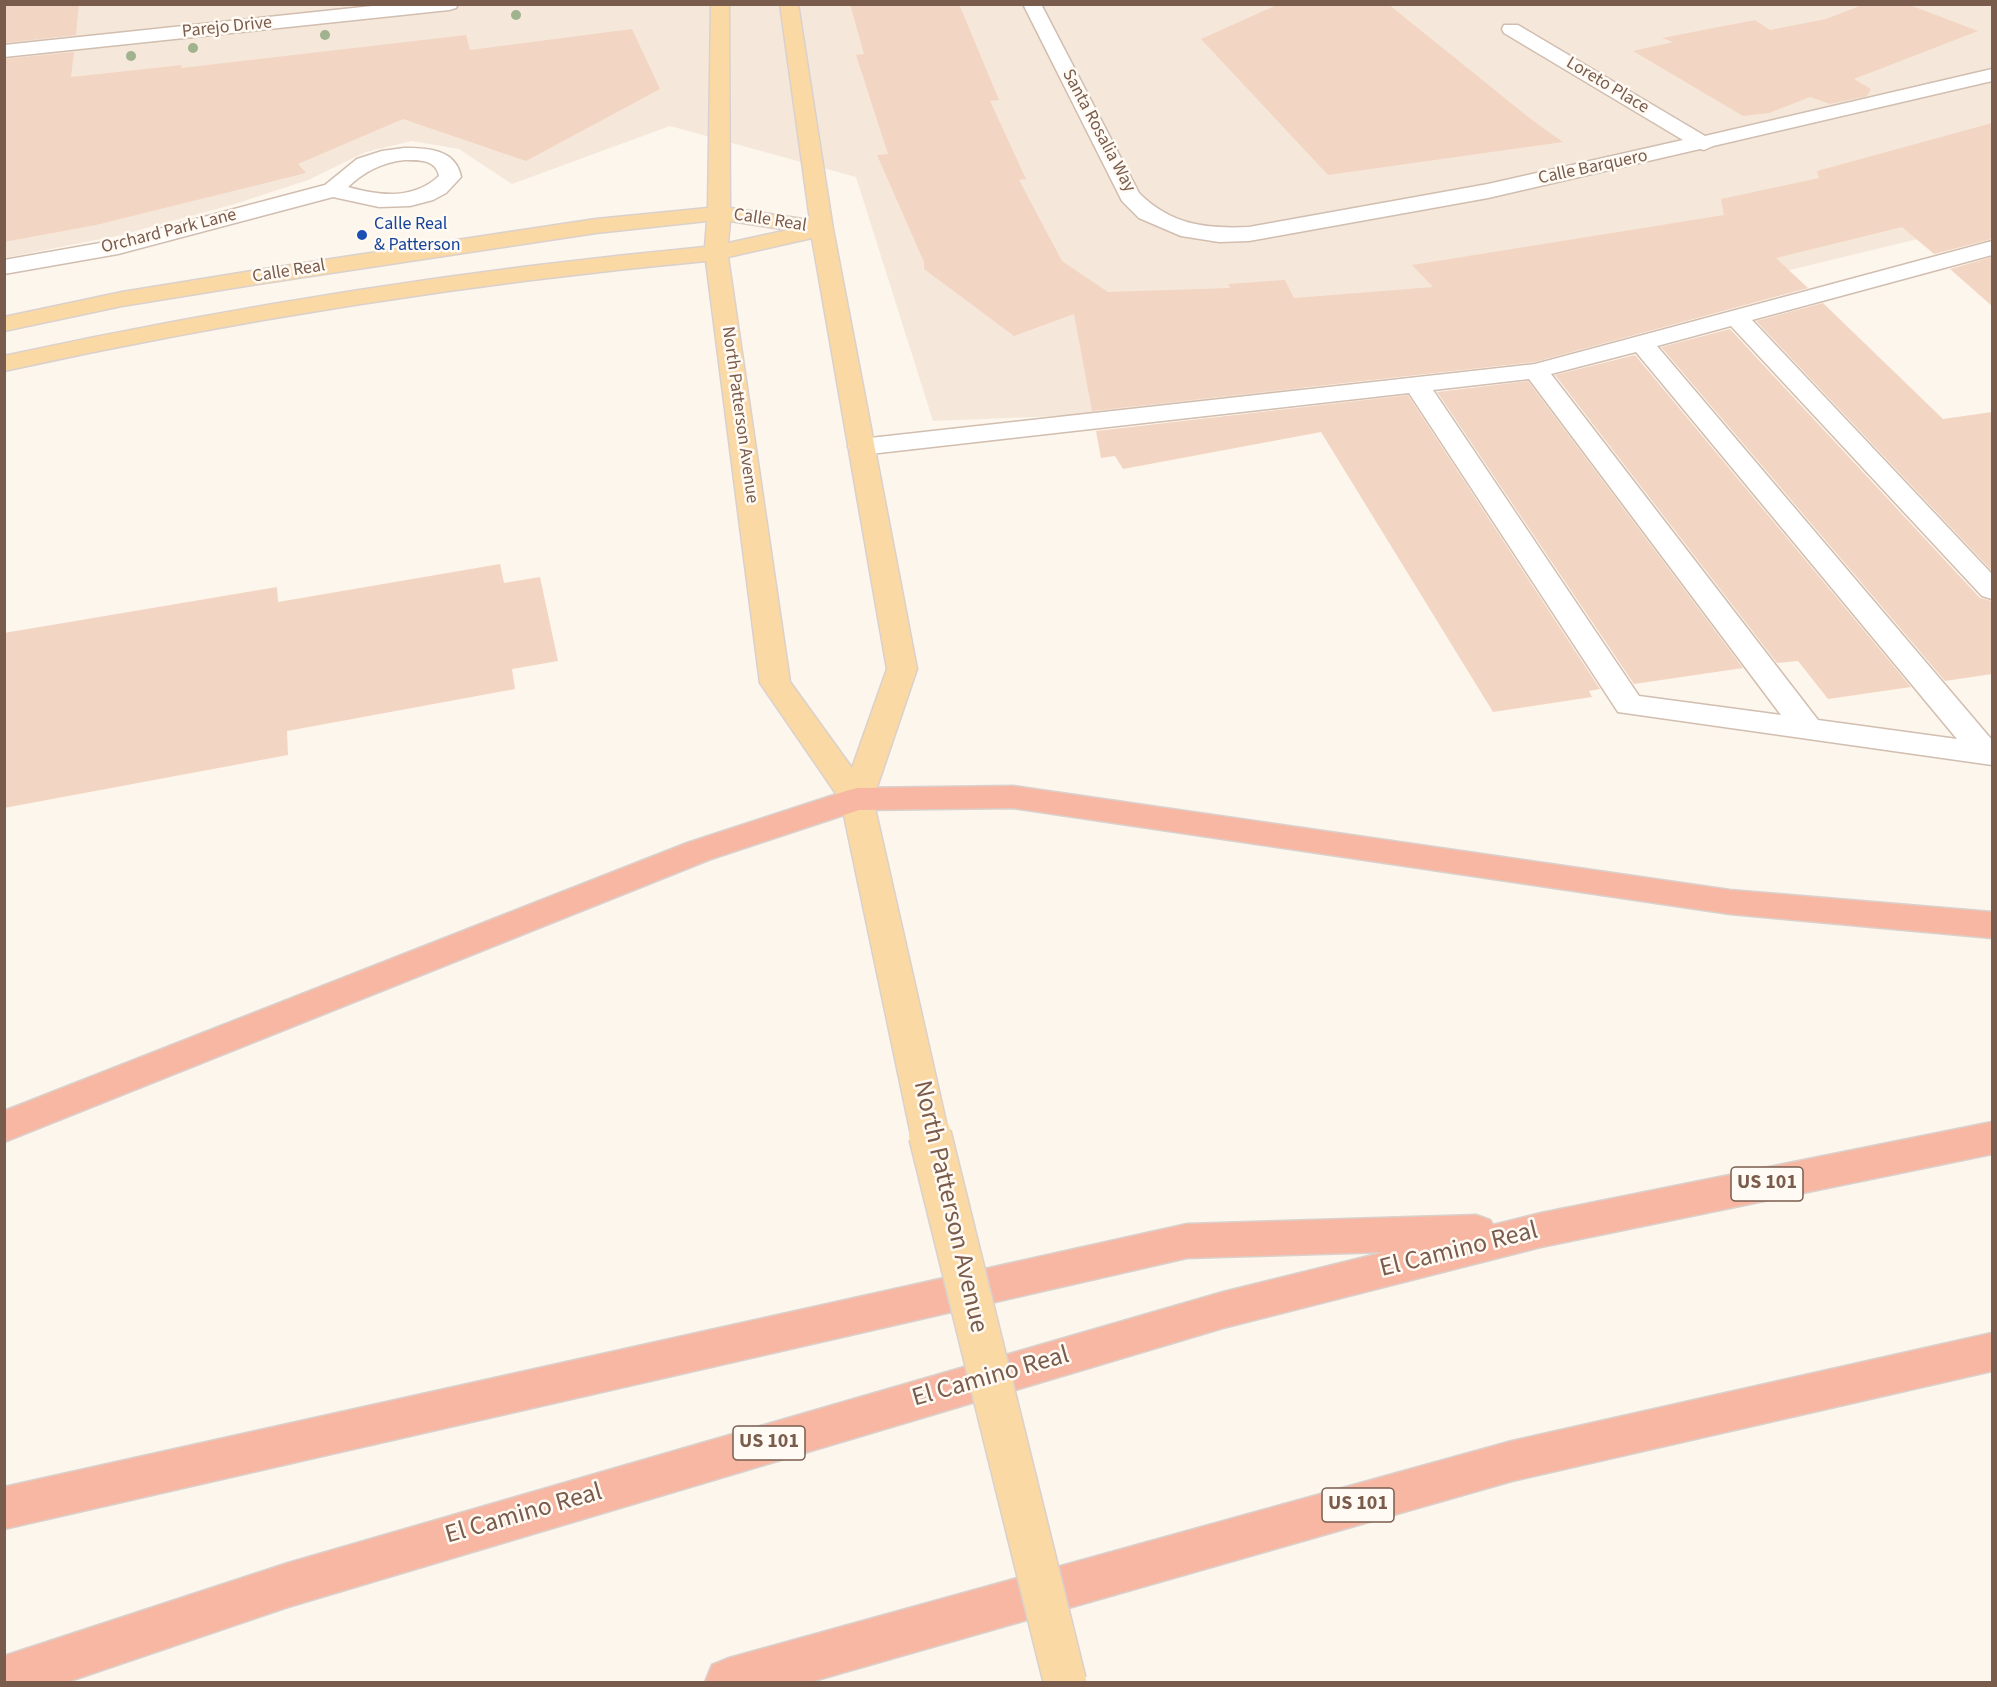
<!DOCTYPE html>
<html>
<head>
<meta charset="utf-8">
<style>
	body { margin:0 }
	#map { position:relative; width:1997px; height:1687px; overflow:hidden; background:#fdf6ec; font-family:"Source Sans 3",sans-serif }
	canvas { display:block }
	.frame { position:absolute; inset:0; border:6px solid #7a5c4d; pointer-events:none }
</style>
</head>
<body>
<div id="map">
<canvas width="1997" height="1687"></canvas>
<div class="frame"></div>
</div>
<script>
const context = document.querySelector('canvas').getContext('2d');
context.lineJoin = 'round';
function paint(path, color) { context.fillStyle = color; context.fill(path, 'evenodd'); }
function strokePath(path, color, width, dash) { context.strokeStyle = color; context.lineWidth = width; context.lineCap = dash ? 'butt' : 'round'; context.setLineDash(dash || []); context.stroke(path); }
function drawText(font, color, halo, rows, align = 'center') {
  context.font = font + ' "Source Sans 3",sans-serif'; context.lineWidth = 5; context.setLineDash([]); context.textBaseline = 'middle'; context.strokeStyle = halo; context.fillStyle = color; for (const [text, x, y, turn = 0] of rows) {
    context.save(); context.translate(x, y); context.rotate((+turn || 0) * Math.PI / 180); context.textAlign = isNaN(turn) ? turn : align; if (halo) context.strokeText(text, 0, 0); context.fillText(text, 0, 0); context.restore();
  }
}
const residential = new Path2D(`
	M5,5H1992V221L1212,410L933,421L856,177L670,126L512,184L459,149L412,141L366,152L308,180L235,204L121,235L5,258Z`);
const building = new Path2D(`
	M4,4H79L76,35L4,43Z
	M850,4H959L999,100L990,101L1026,179L1019,180L1062,261L1108,292L1230,288L1228,284L1285,280L1294,298L1433,287L1412,265L1724,215L1721,199L1819,178L1817,171L1992,123V239L1934,254L1902,227L1776,258L1808,288L1535,362L1092,411L1074,314L1014,336L924,269V262L877,155L888,154L856,55L864,54Z
	M1279,4H1388L1532,120L1563,142L1328,175L1201,39Z
	M1865,4H1907L1978,31L1854,79L1871,89L1867,96L1830,104L1810,97L1769,113L1743,116L1633,51L1673,42L1662,38L1755,20L1770,30L1826,19Z
	M632,29L660,89L526,161L403,119L298,164L306,173L96,225L4,242V59L74,52L71,77L182,65L181,68L466,35L470,50Z
	M1992,257V306L1950,269Z
	M1823,303L1943,419L1992,412V571L1756,321Z
	M1730,329L1980,598L1992,601V674L1945,681L1661,347Z
	M1635,355L1911,687L1828,699L1798,661L1777,663L1555,375Z
	M1528,381L1743,668L1634,684L1437,392Z
	M1408,395L1600,689L1589,691L1592,697L1493,712L1321,432L1123,469L1115,456L1101,458L1096,431Z
	M500,564L504,583L540,577L558,661L512,669L515,689L287,731L288,755L4,808V633L277,587L278,602Z`);
const minor = new Path2D(`
	M391,4H458L456,8L449,10L4,57V45Z
	M1023,4H1041L1139,193C1171,225 1206,229 1249,227L1488,184L1683,140L1504,33L1502,29L1504,25H1518L1705,136L1992,69V81L1713,146L1704,150L1700,149L1488,198L1249,241L1219,242L1181,236L1139,218L1122,201Z
	M404,148C427,148 456,149 461,177L446,193L433,200L410,206L379,207L333,197L118,254L4,274V260L117,240L325,185L357,159L382,151ZM404,160C418,160 436,159 439,176C413,200 380,196 348,187C365,171 381,163 404,160Z
	M1992,241V255L1752,320L1992,574V599L1982,596L1731,326L1657,346L1992,740V765L1618,712L1409,393L861,455L852,453L848,447L852,441L861,439L1535,364ZM1636,352L1957,739L1818,720L1551,374ZM1529,379L1781,715L1639,696L1433,390Z`);
const major = new Path2D(`
	M711,4H729L730,208L810,220L780,4H798L833,229L917,669L873,799L949,1135L943,1146L930,1151L917,1146L911,1135L841,801L760,683L706,261C470,283 236,320 4,371V356C235,306 470,269 705,247L707,221L596,233L258,284L122,306L4,331V317L122,292L258,270L596,219L708,208ZM730,221L788,230L728,243ZM812,238L887,669L852,768L790,682L728,257Z`);
const highway = new Path2D(`
	M1013,786L1730,890L1992,912V938L1730,914L1013,808L859,810L711,859L4,1142V1111L687,843L846,791L857,788Z
	M1992,1122V1154L1541,1247L1223,1328L288,1607L67,1682H4V1656L288,1563L1223,1292L1385,1252L1187,1258L4,1529V1487L1187,1224L1476,1215L1490,1220L1493,1225L1541,1213Z
	M1992,1333V1371L1512,1481L810,1682H705L712,1665L729,1658L1512,1441Z`);
const majorBridge = new Path2D(`
	M930,1135L1065,1682`);
const trees = [
	[516,15],
	[325,35],
	[193,48],
	[131,56]
];
const markers = [
	[362,235,6,"#1a4fb4"]
];
const farStreetnames = [
	["Parejo Drive",227,28,-6],
	["Loreto Place",1607,86,31],
	["Santa Rosalia Way",1098,131,62],
	["Calle Barquero",1593,168,-12],
	["Calle Real",770,221,9],
	["Orchard Park Lane",169,232,-14],
	["Calle Real",289,272,-9],
	["North Patterson Avenue",739,415,82]
];
const farTransitnames = [
	["Calle Real",374,225],
	["& Patterson",374,246]
];
const shields = [
	[1767,1184,72],
	[769,1443,72],
	[1358,1505,72]
];
const shieldNames = [
	["US 101",1767,1184],
	["US 101",769,1443],
	["US 101",1358,1505]
];
const nearStreetnames = [
	["North Patterson Avenue",949,1207,77],
	["El Camino Real",1459,1251,-14],
	["El Camino Real",991,1378,-16],
	["El Camino Real",524,1515,-16]
];
paint(residential, '#f5e8da');
paint(building, '#f3d5c3');
strokePath(minor, '#d1beb0', 3);
strokePath(major, '#dad1cd', 3);
strokePath(highway, '#dad1cd', 3);
paint(minor, '#fff');
paint(major, '#fbd9a5');
paint(highway, '#f7b7a3');
strokePath(majorBridge, '#dad1cd', 45, []);
strokePath(majorBridge, '#fbd9a5', 42);
context.fillStyle = '#a0b28e';
for (const [x, y] of trees) { context.beginPath(); context.arc(x, y, 5, 0, 2 * Math.PI); context.fill(); }
for (const [x, y, r, color] of markers) { const dot = new Path2D(); dot.arc(x, y, r, 0, 2 * Math.PI); context.fillStyle = color; context.fill(dot); strokePath(dot, '#fffaf3', 2); }
drawText('18px', '#7a5c4d', '#fffaf3', farStreetnames);
drawText('18px', '#164399', '#fffaf3', farTransitnames, 'left');
for (const [x, y, w] of shields) { const box = new Path2D(); box.roundRect(x - w / 2, y - 17, w, 34, 4.5); context.fillStyle = '#fffaf3'; context.fill(box); strokePath(box, '#7a5c4d', 1.5); }
drawText('bold 20px', '#7a5c4d', null, shieldNames);
drawText('26px', '#7a5c4d', '#fffaf3', nearStreetnames);
</script>
</body>
</html>
